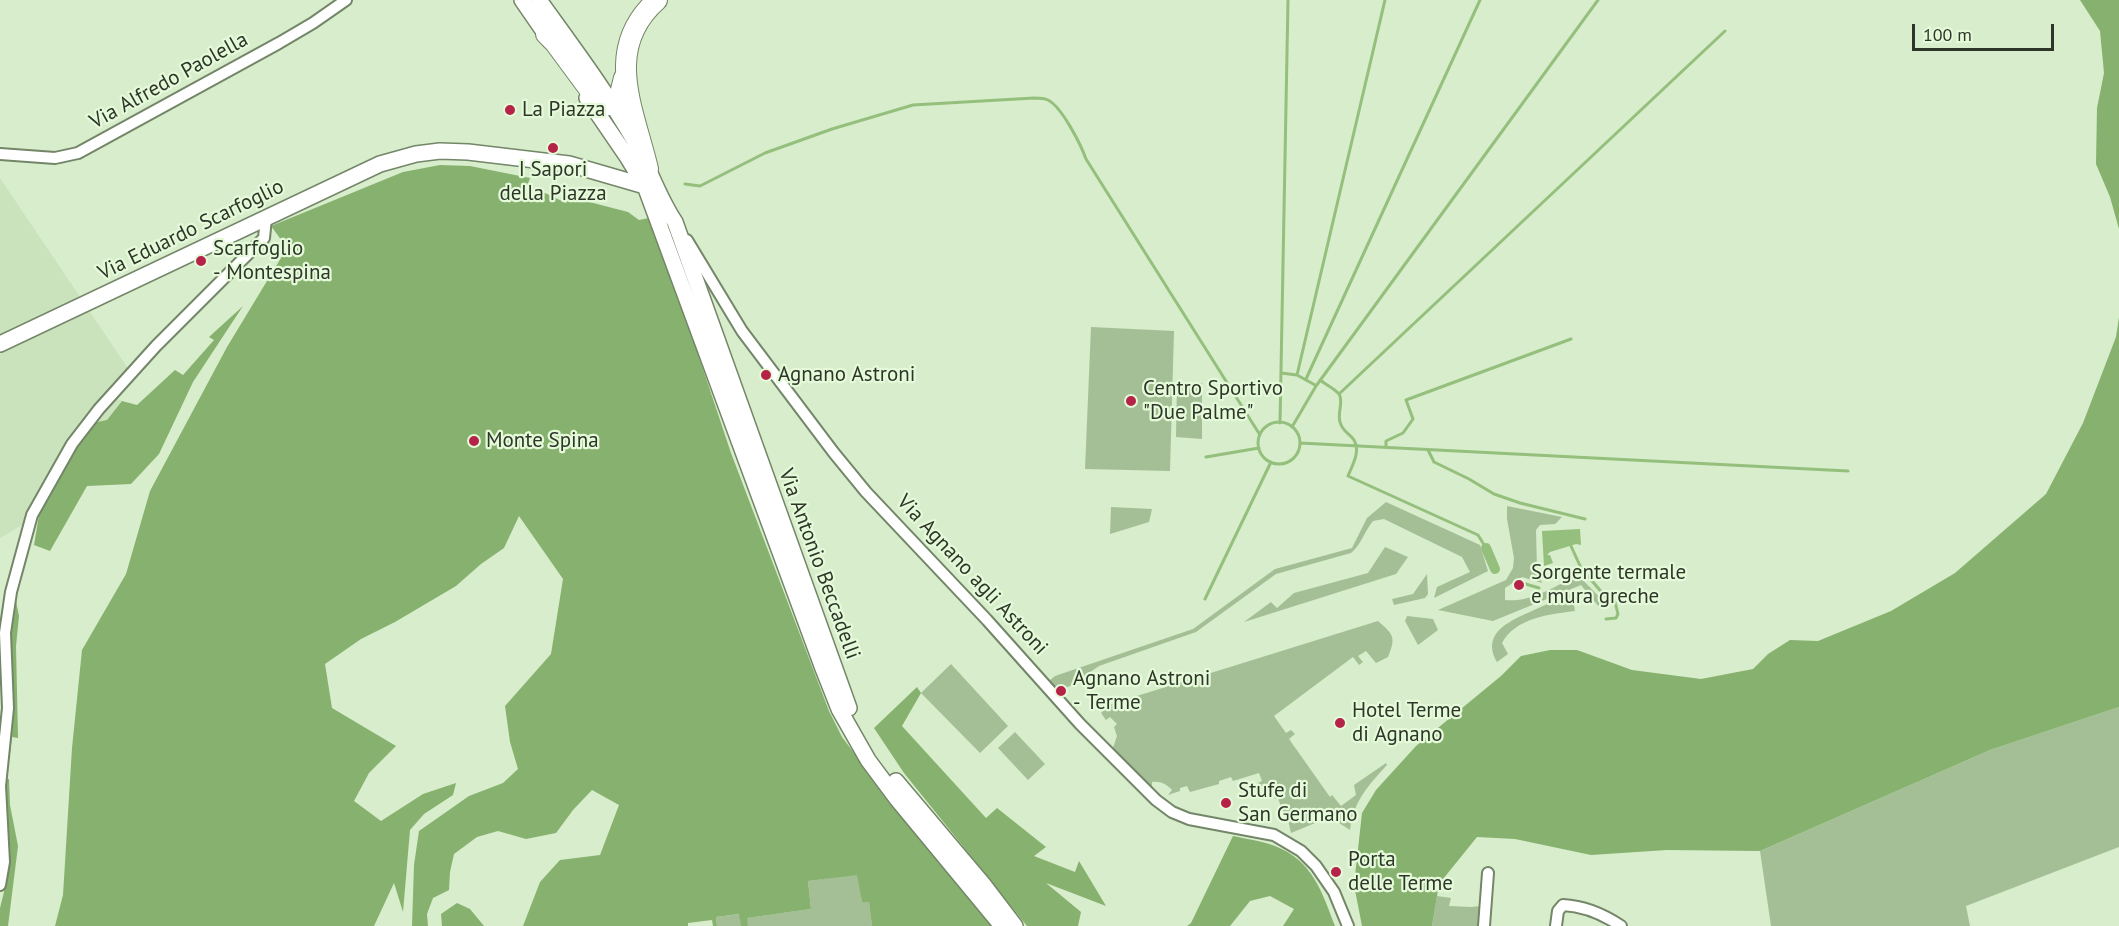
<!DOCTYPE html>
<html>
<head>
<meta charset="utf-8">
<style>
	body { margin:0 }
	#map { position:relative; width:2119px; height:926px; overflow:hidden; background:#d7edcc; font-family:"PT Sans",sans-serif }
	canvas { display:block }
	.scale { position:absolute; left:1912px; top:24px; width:142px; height:27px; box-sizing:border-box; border:3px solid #2e3629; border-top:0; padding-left:8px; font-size:18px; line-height:21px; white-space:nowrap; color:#2e3629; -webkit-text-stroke:4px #e4fad9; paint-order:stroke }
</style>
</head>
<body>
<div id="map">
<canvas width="2119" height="926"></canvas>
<div class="scale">100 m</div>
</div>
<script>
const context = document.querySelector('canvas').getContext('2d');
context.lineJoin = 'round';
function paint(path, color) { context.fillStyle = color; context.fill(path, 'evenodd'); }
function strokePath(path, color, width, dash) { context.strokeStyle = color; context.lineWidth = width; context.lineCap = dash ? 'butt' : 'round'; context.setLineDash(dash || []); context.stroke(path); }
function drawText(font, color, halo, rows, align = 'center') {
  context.font = font + ' "PT Sans",sans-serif'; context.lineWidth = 4.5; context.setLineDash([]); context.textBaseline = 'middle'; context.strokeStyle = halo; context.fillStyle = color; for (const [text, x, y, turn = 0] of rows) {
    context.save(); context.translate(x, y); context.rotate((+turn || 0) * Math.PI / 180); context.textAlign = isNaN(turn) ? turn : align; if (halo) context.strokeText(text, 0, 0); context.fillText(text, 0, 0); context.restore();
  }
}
const built = new Path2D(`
	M0,178L133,376L115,397L122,401L107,420L75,444L39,515L0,538Z`);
const green = new Path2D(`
	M1091,327L1174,331L1170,471L1085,469Z
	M1177,383H1202V439L1176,437Z
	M1386,502L1480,545L1488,571L1434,598L1437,587L1470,572L1462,557L1384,519L1373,521C1364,532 1361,545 1351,553L1276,574L1196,632L1099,666L1070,686L1058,691L1049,681L1055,676L1193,629L1275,569L1352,548L1367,518Z
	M1507,506L1562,517L1555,524L1540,525L1536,530L1537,571L1542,583L1522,577L1505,588V600C1530,603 1556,586 1578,575L1609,607L1600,608L1581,585L1493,621L1438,610L1506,580L1513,568L1514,558L1507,519Z
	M1111,507L1152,509L1149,522L1110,534Z
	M1385,547L1408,557L1396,574L1244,622L1271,602L1277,608L1294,593L1368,573Z
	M1427,574L1428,594L1425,598L1394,605L1392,599L1413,594Z
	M1572,593L1575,611C1550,614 1515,618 1502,643L1508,654L1497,662C1480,632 1512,620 1534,610C1547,604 1559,599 1572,593Z
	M1407,616L1433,619L1438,630L1418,645L1405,621Z
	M1378,621C1394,635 1396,637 1388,657L1376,663L1366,651L1358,656L1363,662L1359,665L1353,657L1274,716L1286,733L1291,730L1295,734L1289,739L1330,797L1332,795L1341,806L1356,795L1354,785L1386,763L1387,765C1368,786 1354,800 1350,830L1330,817L1291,833L1287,815L1284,816L1278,798L1275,799L1272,791L1269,792L1266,785L1260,787L1258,783L1262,781L1259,773L1233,781L1231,777L1219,781V784L1190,792L1187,786L1180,788V791L1168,795L1172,790C1166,784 1161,781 1152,782V788L1113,748L1117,736L1114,727L1117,724L1110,717L1106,720L1101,713L1111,704Z
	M951,664L1008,726L980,753L921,693Z
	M2119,707V847L1966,906L1970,926H1771L1760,851L1990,750Z
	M1015,732L1045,764L1028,780L998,748Z
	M858,874L862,902L869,901L872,926H748L746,918L811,909L808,881Z
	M1437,896L1451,898L1449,906L1471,907L1481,906L1479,926H1432Z
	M740,914L741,926H717L716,917Z`);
const forest = new Path2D(`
	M2080,0H2119V229L2110,197L2096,164L2097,108L2104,73L2100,31Z
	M440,165L470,166L530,178L525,192L540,198L543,192L566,203L570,197L628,212L639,220L649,218L681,303L731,453L829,711L842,737L908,825L991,926H872L869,902H862L857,875L808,881L811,909L747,918L748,926H741L739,914L716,917L717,926H713L712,920L688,923V926H523L540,882L560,860L600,855L619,805L592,790L573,810L556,833L526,839L498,831L477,837L454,854L450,872L449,890L433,898L427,914L428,926H412L414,865L419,831L469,796L503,783L518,769L510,742L505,706L551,654L563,579L519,516L504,548L481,564L456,586L395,622L361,639L325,664L332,708L396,746L369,773L354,801L381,821L423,794L456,783L453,795L424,814L410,830L403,912L394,883L374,926H55L63,895L72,748L82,650L126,574L150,491L227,347L287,248L271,226L403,172Z
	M243,306L193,382L159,454L131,484L87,486L50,551L34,545L39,515L75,444L93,423L107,420L122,401L137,405L175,370L183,375L214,340L209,337Z
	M2119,317V707L1990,750L1760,851L1667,850L1591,855L1515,839L1477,837L1439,884L1432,926H1362L1354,885L1362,813L1376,790L1416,746L1501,676L1521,656L1550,650H1577L1632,670L1701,679L1753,669L1768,654L1790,640L1818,641L1891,611L1955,573L2046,494L2083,423L2116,337Z
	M15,596L19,616L16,646L18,738L12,737L7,779H9L10,805L18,846L8,926H0V908L4,892L8,842L3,789L9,645Z
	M917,687L921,693L902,726L986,818L997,808L1046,847L1034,856L1075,872L1079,861L1106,906L1046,883L1081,912L1078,926H1027L904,773L874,728Z
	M1233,836C1247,839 1262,841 1275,846C1313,861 1322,892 1335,926H1283L1294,909L1270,896L1250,901L1230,926H1187L1191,923Z
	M457,903L470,909L484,926H442L441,914Z`);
const water = new Path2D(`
	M1580,529L1581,545L1576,544L1550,552L1547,555H1550L1553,563L1544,566L1542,531Z`);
const stream = new Path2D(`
	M685,184L700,186L765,153L832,129L913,105L1034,98C1038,98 1044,98 1048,100C1062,107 1081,145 1086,159L1260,435
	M1281,373L1297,375L1315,385
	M1297,375L1385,0
	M1306,379L1480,0
	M1320,380C1325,384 1335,389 1339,394C1344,401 1337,413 1340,422C1342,431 1349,433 1354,440C1361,451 1352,466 1348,476L1478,535L1486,548
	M1339,394L1725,31
	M1258 443a21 21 0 1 1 42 0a21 21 0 1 1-42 0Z
	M1280,423L1288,0
	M1292,427L1316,386L1598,0
	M1300,443L1848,471
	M1386,447V441L1403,433L1413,419L1406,400L1571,339
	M1428,450L1434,462L1469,479L1494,494L1520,503L1585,519
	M1206,457L1259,448
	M1571,546L1581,568L1610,602H1615L1618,614L1616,618L1606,619
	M1519,582L1539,588
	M1205,599L1271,462`);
const canal = new Path2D(`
	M1486,548L1495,569`);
const street = new Path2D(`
	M0,154L55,158L78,153L279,43L313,23L346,0
	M687,240L742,331L834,453L866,492L987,620L1080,724L1156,800L1172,812L1189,819L1274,835L1301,851L1316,866L1334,892L1348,926
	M0,885L4,862L0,786L8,708L5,633L11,592L32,515L72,444L99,409L156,346L264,238L266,218
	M1484,926L1488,873
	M1556,926L1558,911L1563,905C1584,906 1603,914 1621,926`);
const secondary = new Path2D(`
	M522,0L551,42
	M539,0C572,46 606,91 634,140C649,167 658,197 675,222L849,708
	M587,98L628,158L645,186L822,666L839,709L868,760L897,799L1002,926
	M0,344L380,164L416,154L440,151L468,152L569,164L645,186L650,185
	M896,781L983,884L1015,926`);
const highway = new Path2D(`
	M546,34L555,43L600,104L605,106L618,102L624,78
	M648,169C634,109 602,49 657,0`);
const markers = [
	[510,110,6,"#b52448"],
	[553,148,6,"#b52448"],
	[201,261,6,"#b52448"],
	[766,375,6,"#b52448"],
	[1131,401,6,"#b52448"],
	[474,441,6,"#b52448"],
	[1519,585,6,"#b52448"],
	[1061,691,6,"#b52448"],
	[1340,723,6,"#b52448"],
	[1226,803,6,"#b52448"],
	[1336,872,6,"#b52448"]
];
const streetNames = [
	["Via Alfredo Paolella",169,81,-29],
	["Via Eduardo Scarfoglio",191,230,-26],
	["Via Antonio Beccadelli",819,564,70],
	["Via Agnano agli Astroni",972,575,47]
];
const poiNames = [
	["La Piazza",522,110],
	["I Sapori",553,170,"center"],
	["della Piazza",553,194,"center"],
	["Scarfoglio",213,249],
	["- Montespina",213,273],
	["Agnano Astroni",778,375],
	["Centro Sportivo",1143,389],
	["\"Due Palme\"",1143,413],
	["Monte Spina",486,441],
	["Sorgente termale",1531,573],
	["e mura greche",1531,597],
	["Agnano Astroni",1073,679],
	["- Terme",1073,703],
	["Hotel Terme",1352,711],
	["di Agnano",1352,735],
	["Stufe di",1238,791],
	["San Germano",1238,815],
	["Porta",1348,860],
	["delle Terme",1348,884]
];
paint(built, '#cae3bc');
paint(green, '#a4bf95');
paint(forest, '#87b16e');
paint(water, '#95bf7c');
strokePath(stream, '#95bf7c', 3);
strokePath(canal, '#95bf7c', 10);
strokePath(street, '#738668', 14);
strokePath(secondary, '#738668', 18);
strokePath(highway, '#738668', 22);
strokePath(street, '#fff', 10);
strokePath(secondary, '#fff', 15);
strokePath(highway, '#fff', 20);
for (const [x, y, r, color] of markers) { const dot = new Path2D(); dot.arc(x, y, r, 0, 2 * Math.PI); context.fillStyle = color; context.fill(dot); strokePath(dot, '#e4fad9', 2); }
drawText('21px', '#2e3629', '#e4fad9', streetNames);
drawText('21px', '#2e3629', '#e4fad9', poiNames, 'left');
</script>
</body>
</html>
